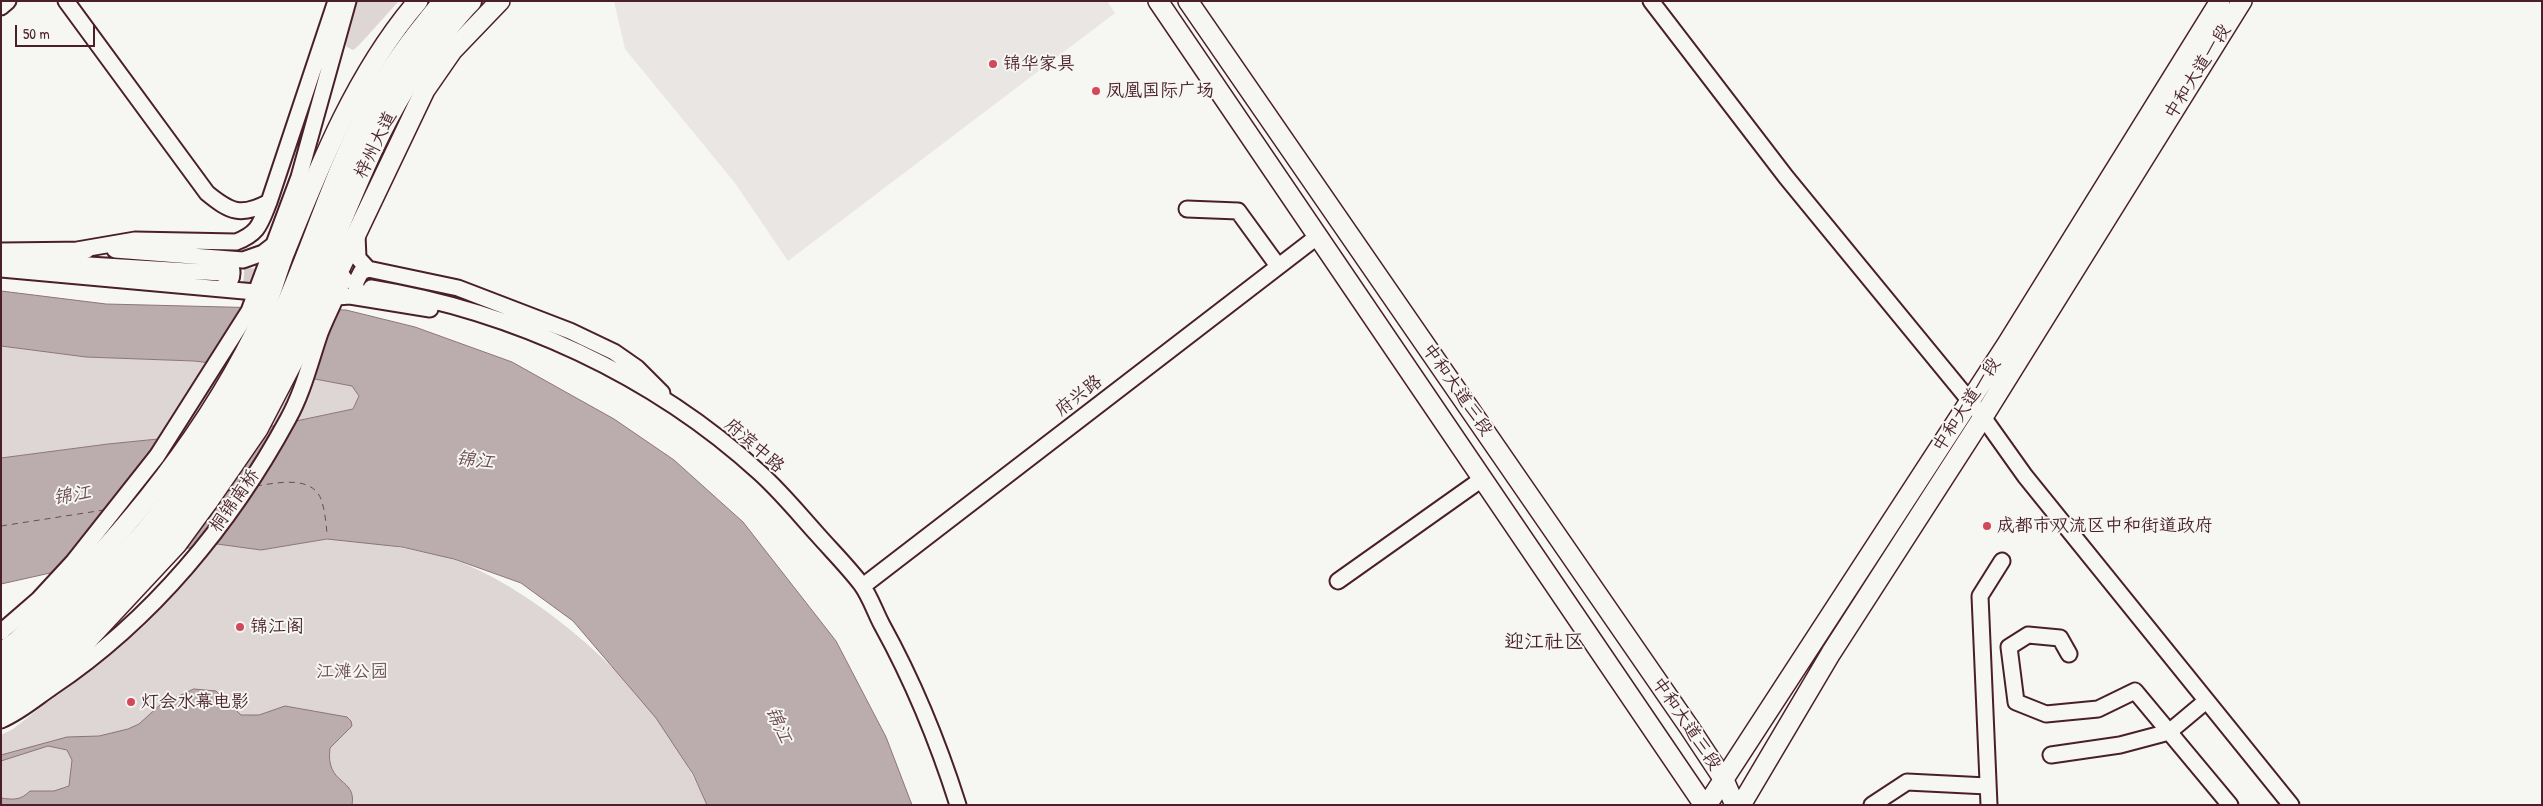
<!DOCTYPE html>
<html>
<head>
<meta charset="utf-8">
<style>
	body { margin:0 }
	#map { position:relative; width:2543px; height:806px; overflow:hidden; background:#f6f6f2; font-family:"Patrick Hand",sans-serif }
	canvas { display:block }
	.frame { position:absolute; inset:0; border:2px solid #4a1f2b; pointer-events:none }
	.scale { position:absolute; left:15px; top:25px; width:80px; height:22px; box-sizing:border-box; border:2px solid #4a1f2b; border-top:0; padding-left:6px; font-size:15px; line-height:18px; white-space:nowrap; color:#4a1f2b; -webkit-text-stroke:4px #f6f6f2; paint-order:stroke }
</style>
</head>
<body>
<div id="map">
<canvas width="2543" height="806"></canvas>
<div class="frame"></div>
<div class="scale">50 m</div>
</div>
<script>
const context = document.querySelector('canvas').getContext('2d');
context.lineJoin = 'round';
function paint(path, color) { context.fillStyle = color; context.fill(path, 'evenodd'); }
function strokePath(path, color, width, dash) { context.strokeStyle = color; context.lineWidth = width; context.lineCap = dash ? 'butt' : 'round'; context.setLineDash(dash || []); context.stroke(path); }
function drawText(font, color, halo, rows, align = 'center') {
  context.font = font + ' "Patrick Hand","LXGW WenKai TC",sans-serif'; context.lineWidth = 4; context.setLineDash([]); context.textBaseline = 'middle'; context.strokeStyle = halo; context.fillStyle = color; for (const [text, x, y, turn = 0] of rows) {
    context.save(); context.translate(x, y); context.rotate((+turn || 0) * Math.PI / 180); context.textAlign = isNaN(turn) ? turn : align; if (halo) context.strokeText(text, 0, 0); context.fillText(text, 0, 0); context.restore();
  }
}
const built = new Path2D(`
	M614,1H1107L1115,13L788,261L735,183L625,49Z`);
const green = new Path2D(`
	M354,1H399C391,9 358,48 353,50L347,47L343,38Z
	M1,346L86,357L194,361L262,369L352,386L359,396L353,409L258,429L108,444L1,458Z
	M348,538C373,542 397,547 422,552C433,554 445,556 455,560C527,587 610,656 656,717C676,744 693,775 707,805H1V735L13,729L143,627L217,544L261,550L327,539Z`);
const water = new Path2D(`
	M1,291L106,304L346,310L415,327L512,362L614,419L674,460L743,522L836,641L886,737L912,805H707L693,774L656,718L573,621L521,583L454,559L402,547L327,539L261,550L217,544L113,559L1,584V458L108,444L258,429L353,409L359,396L352,386L262,369L194,361L86,357L1,346Z
	M194,689L216,691L241,715H259L285,706L347,717L351,721L352,726L330,748C325,786 357,777 352,805H1V798C14,800 21,800 30,791H54L69,786L72,760L67,750L48,746L1,761V755L67,737L99,736L128,729L139,724L160,705Z`);
const ferry = new Path2D(`
	M256,486C277,483 314,474 322,502C325,512 326,523 327,533
	M227,491L238,489
	M1,526L104,510`);
const minorTunnel = new Path2D(`
	M221,273L307,281`);
const minor = new Path2D(`
	M66,1L207,193C230,212 241,217 269,202
	M1651,1L1786,177L1983,417L2025,476L2291,805
	M1,7L8,1
	M1187,209L1238,211L1278,266
	M357,235L358,258L368,269L458,288L570,331L614,352L637,368L662,393
	M77,250L135,240L236,242C259,233 260,224 269,202L336,1
	M115,250L243,260L263,253L276,243
	M1,251L87,250
	M6,260L221,273
	M1,269L266,293
	M222,288L230,281C234,273 232,265 225,259
	M371,288C513,311 653,375 760,473C781,492 799,514 817,534C832,551 848,567 861,584C870,596 875,612 882,625C914,683 938,742 958,805
	M364,298L359,294L355,284L361,272L368,269
	M330,300L337,297L350,296L430,309
	M1338,581L1482,479
	M863,586L1318,236
	M1,632L38,600L74,561L157,456L249,311L299,177L348,1
	M2069,654L2060,638L2028,635L2009,647L2016,702L2046,714L2098,709L2135,691L2230,805
	M1,720C20,712 36,698 52,687C152,620 231,524 288,419C303,392 310,362 320,333C327,315 337,297 344,278
	M2051,755L2120,745L2169,732L2206,701
	M1872,805L1907,782L1987,786
	M1989,805L1980,596L2002,561`);
const major = new Path2D(`
	M1158,1L1704,805
	M1188,1L1689,727L1724,780L1735,805
	M1,652L17,641C111,548 195,453 255,333C267,308 274,281 284,254C319,167 356,73 418,1
	M1,709L80,648L177,544L207,503L258,429L323,304L425,90L452,51L500,1
	M1707,805L2007,344L2220,1
	M1741,805L1831,653L1983,417L2242,1`);
const highway = new Path2D(`
	M1,672C32,649 59,622 86,595C107,574 129,553 148,530C204,462 252,384 288,304C316,239 337,171 370,108C390,69 417,35 445,1
	M1,691C135,601 240,452 305,305C346,212 378,109 445,30C453,20 461,10 470,1`);
const markers = [
	[993,64,5,"#d1495b"],
	[1096,91,5,"#d1495b"],
	[1987,526,5,"#d1495b"],
	[240,627,5,"#d1495b"],
	[131,702,5,"#d1495b"]
];
const poiNames = [
	["锦华家具",1003,64],
	["凤凰国际广场",1106,91],
	["成都市双流区中和街道政府",1997,526],
	["锦江阁",250,627],
	["灯会水幕电影",141,702]
];
const streetNames = [
	["中和大道一段",2198,72,-58],
	["梓州大道",376,145,-64],
	["中和大道三段",1457,390,55],
	["府兴路",1079,396,-38],
	["中和大道一段",1967,405,-57],
	["府滨中路",754,446,41],
	["桐锦南桥",235,501,-55],
	["中和大道三段",1686,724,56]
];
const parkNames = [
	["江滩公园",352,672]
];
const waterNames = [
	["锦江",475,461,7],
	["锦江",72,496,-10],
	["锦江",778,725,66]
];
const quarterNames = [
	["迎江社区",1544,643]
];
paint(built, '#e9e6e3');
paint(green, '#ddd6d5');
paint(water, '#bbadae');
strokePath(water, '#8e747a', 1);
strokePath(ferry, '#6c4a52', 1, [6, 5]);
strokePath(minorTunnel, '#d4cbca', 15, [15, 8]);
strokePath(minor, '#4a1f2b', 19);
strokePath(major, '#4a1f2b', 22);
strokePath(highway, '#4a1f2b', 26);
strokePath(minor, '#f6f6f2', 15);
strokePath(major, '#f6f6f2', 19);
strokePath(highway, '#f6f6f2', 22);
for (const [x, y, r, color] of markers) { const dot = new Path2D(); dot.arc(x, y, r, 0, 2 * Math.PI); context.fillStyle = color; context.fill(dot); strokePath(dot, '#f6f6f2', 2); }
drawText('18px', '#4a1f2b', '#f6f6f2', poiNames, 'left');
drawText('18px', '#4a1f2b', '#f6f6f2', streetNames);
drawText('18px', '#6f4d56', '#f6f6f2', parkNames);
drawText('italic 19px', '#6c4a52', '#f6f6f2', waterNames);
drawText('20px', '#4a1f2b', '#f6f6f2', quarterNames);
</script>
</body>
</html>
